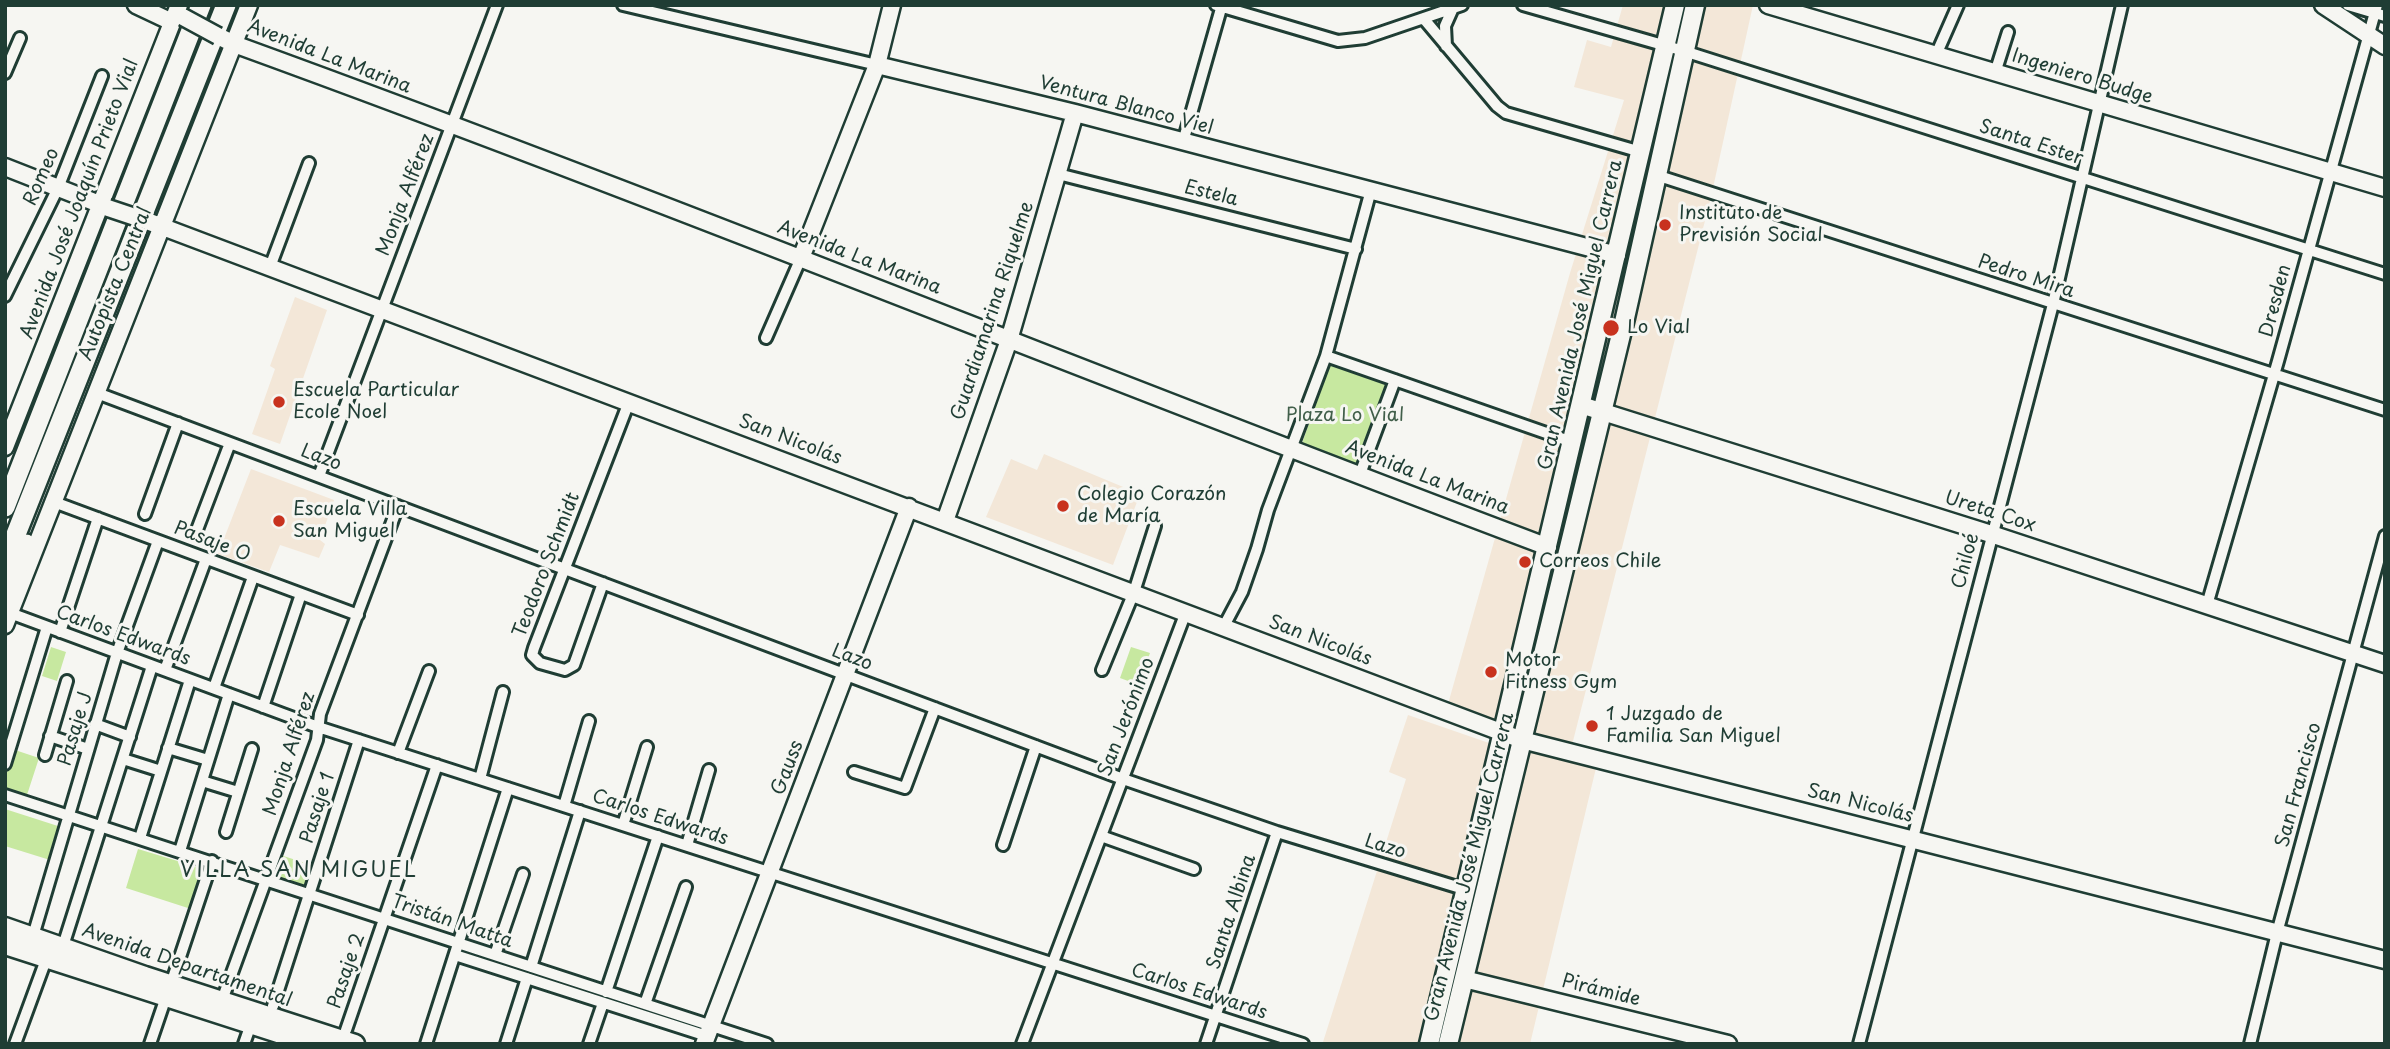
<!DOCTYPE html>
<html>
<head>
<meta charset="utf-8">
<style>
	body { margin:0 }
	#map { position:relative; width:2390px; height:1049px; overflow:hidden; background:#f6f6f2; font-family:"Playpen Sans",sans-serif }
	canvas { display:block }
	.frame { position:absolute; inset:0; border:7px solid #1f3d34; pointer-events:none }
</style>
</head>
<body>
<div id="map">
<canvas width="2390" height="1049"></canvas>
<div class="frame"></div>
</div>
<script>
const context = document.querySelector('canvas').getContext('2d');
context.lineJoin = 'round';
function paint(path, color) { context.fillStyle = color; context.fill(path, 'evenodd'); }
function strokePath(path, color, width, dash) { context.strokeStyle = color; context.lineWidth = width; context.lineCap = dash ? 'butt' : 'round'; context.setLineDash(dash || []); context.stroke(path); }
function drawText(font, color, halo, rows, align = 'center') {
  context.font = font + ' "Playpen Sans",sans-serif'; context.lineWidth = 6; context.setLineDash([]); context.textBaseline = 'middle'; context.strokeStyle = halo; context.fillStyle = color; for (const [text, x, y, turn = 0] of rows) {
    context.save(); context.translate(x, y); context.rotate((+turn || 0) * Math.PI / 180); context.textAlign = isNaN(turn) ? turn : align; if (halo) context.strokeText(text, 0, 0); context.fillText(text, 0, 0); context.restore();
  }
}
const built = new Path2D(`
	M1623,5H1753L1711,197L1572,745L1448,704L1570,273L1624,100L1574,87L1587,40L1611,47Z
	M295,297L327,310L280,444L252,434L275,369L270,366Z
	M1044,454L1140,494L1113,565L986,517L1011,459L1037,470Z
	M251,469L334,500L320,540L325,544L319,558L280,545L269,572L218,554Z
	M1408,715L1489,743L1596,768L1530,1044L1323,1042L1406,779L1389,772Z`);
const green = new Path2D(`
	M1330,364L1389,385L1359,467L1301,446Z
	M51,647L66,652L57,681L42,676Z
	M1131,647L1150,653L1139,685L1120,678Z
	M15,750L39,758L26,798L5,791V778Z
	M5,809L61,827L50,860L5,846Z
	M138,849L204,869L191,909L126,888Z
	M277,854L315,866L308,888L270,876Z`);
const street = new Path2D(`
	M623,5L877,65
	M1216,5L1338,41L1365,38L1462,5
	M1523,5L1684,51L2385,274
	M2348,5L2385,16
	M1424,19L1497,106L1506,113L1641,152
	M1446,46L1445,26L1453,8
	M1936,55L1958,5
	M5,73L20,38
	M1995,73L2008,32
	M1183,142L1222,5
	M1058,174L1356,249
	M1656,175L2385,410
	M270,267L309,163
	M5,296L58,188L102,76
	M766,338L801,258
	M1326,356L1572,442
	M97,393L1123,779L1277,832L1467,890
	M1360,474L1395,380
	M319,476L497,5
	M54,502L358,615
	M145,514L178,423
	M195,535L230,443
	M603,583L574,665L565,670L540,663L532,655L534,648L629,402
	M2207,605L2278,361L2377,5
	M10,613L318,727L1303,1044
	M1224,626L1242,592L1257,549L1268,510L1326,356L1371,190
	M60,632L98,518
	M165,670L206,559
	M1102,670L1134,592L1155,526
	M214,688L253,577
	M263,707L301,594
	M95,724L130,737
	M50,736L88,749
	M168,748L208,760
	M398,753L429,671
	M45,755L67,681
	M123,759L161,771
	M5,764L47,627
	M854,772L905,788L935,708
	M480,779L503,692
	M202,781L238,792
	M5,795L767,1044
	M564,806L589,721
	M623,825L647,747
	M226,832L252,749
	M1101,836L1194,869
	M140,838L190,680
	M687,845L709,770
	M1003,845L1036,746
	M180,851L229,694
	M33,936L117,653L158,541
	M63,946L152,666
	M455,955L707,1036
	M495,955L523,874
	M531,967L580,811
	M171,984L212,861
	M606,992L658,836
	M221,1003L317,740L320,714L398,506
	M645,1004L686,887
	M273,1006L359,740
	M346,1030L437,765
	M15,1044L47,957
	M150,1044L166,997
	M244,1044L251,1024
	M426,1044L508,788
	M506,1044L527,978
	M589,1044L603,1003
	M1022,1044L1186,612
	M1206,1044L1277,832
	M1859,1044L2053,304L2122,5
	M2250,1044L2277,933L2385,536`);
const secondary = new Path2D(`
	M136,5L172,22
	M1768,5L2385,188
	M2323,5L2385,46
	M218,36L234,44C674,204 1109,382 1548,547
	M877,65L1075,113L1617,255
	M5,167L107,207
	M147,221L1522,740L2385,960
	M801,258L877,65L892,5
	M1581,405L1991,534L2385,664
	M5,447L179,5
	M945,521L1009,340L1075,113
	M5,625L249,5
	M1464,979L1728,1044
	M704,1044L909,507`);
const primary = new Path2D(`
	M5,927L145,976L355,1044
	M5,945L312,1044
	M1429,1044L1675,5
	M1448,1044L1625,318L1695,5`);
const highway = new Path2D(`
	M5,507L201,5
	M5,562L226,5
	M5,599L26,544`);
const secondaryBridge = new Path2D(`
	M183,17L218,36
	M108,208L147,221`);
const markers = [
	[1665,225,7,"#c8321e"],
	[1611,328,9,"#c8321e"],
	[279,402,7,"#c8321e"],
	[1063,506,7,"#c8321e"],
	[279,521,7,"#c8321e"],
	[1525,562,7,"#c8321e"],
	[1491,672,7,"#c8321e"],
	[1592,726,7,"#c8321e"]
];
const streetNames = [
	["Avenida La Marina",329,57,21],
	["Ingeniero Budge",2082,77,17],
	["Ventura Blanco Viel",1126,106,15],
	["Santa Ester",2031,143,18],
	["Romeo",42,177,-66],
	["Estela",1211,194,14],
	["Monja Alférez",406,195,-69],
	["Avenida José Joaquín Prieto Vial",80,199,-69],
	["Avenida La Marina",859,258,21],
	["Pedro Mira",2026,277,18],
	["Autopista Central",116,284,-68],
	["Dresden",2276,301,-75],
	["Guardiamarina Riquelme",993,311,-72],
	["Gran Avenida José Miguel Carrera",1581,315,-77],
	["San Nicolás",790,440,21],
	["Lazo",321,458,21],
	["Avenida La Marina",1427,478,21],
	["Ureta Cox",1990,512,18],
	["Pasaje O",212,542,21],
	["Chiloé",1966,561,-75],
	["Teodoro Schmidt",547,565,-69],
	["Carlos Edwards",123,636,20],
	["San Nicolás",1320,641,21],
	["Lazo",852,658,21],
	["San Jerónimo",1127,717,-69],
	["Pasaje J",76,729,-73],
	["Monja Alférez",290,754,-72],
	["Gauss",788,768,-69],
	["San Francisco",2299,785,-75],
	["San Nicolás",1860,804,14],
	["Pasaje 1",318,808,-72],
	["Carlos Edwards",660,818,18],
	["Lazo",1385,847,17],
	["Gran Avenida José Miguel Carrera",1470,867,-76],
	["Santa Albina",1232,912,-72],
	["Tristán Matta",452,922,19],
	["Avenida Departamental",187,966,19],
	["Pasaje 2",347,971,-71],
	["Pirámide",1601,991,14],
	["Carlos Edwards",1199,992,18]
];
const poiNames = [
	["Instituto de",1679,214],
	["Previsión Social",1679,236],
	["Lo Vial",1627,328],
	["Escuela Particular",293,391],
	["Ecole Noel",293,413],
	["Colegio Corazón",1077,495],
	["de María",1077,517],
	["Escuela Villa",293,510],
	["San Miguel",293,532],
	["Correos Chile",1539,562],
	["Motor",1505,661],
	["Fitness Gym",1505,683],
	["1 Juzgado de",1606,715],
	["Familia San Miguel",1606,737]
];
const parkNames = [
	["Plaza Lo Vial",1345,416]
];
const neighbourhoodNames = [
	["VILLA SAN MIGUEL",299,871]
];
paint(built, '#f3e7d8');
paint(green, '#c7e8a0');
strokePath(street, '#1f3d34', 16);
strokePath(secondary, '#1f3d34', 21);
strokePath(primary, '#1f3d34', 23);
strokePath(highway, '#1f3d34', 24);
strokePath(street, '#f6f6f2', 10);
strokePath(secondary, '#f6f6f2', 16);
strokePath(primary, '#f6f6f2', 18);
strokePath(highway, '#f6f6f2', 19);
strokePath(secondaryBridge, '#1f3d34', 21, []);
strokePath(secondaryBridge, '#f6f6f2', 16);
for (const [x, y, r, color] of markers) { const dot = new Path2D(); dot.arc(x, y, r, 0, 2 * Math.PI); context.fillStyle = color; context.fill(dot); strokePath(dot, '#f6f6f2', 2.5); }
drawText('19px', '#1f3d34', '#f6f6f2', streetNames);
drawText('19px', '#1f3d34', '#f6f6f2', poiNames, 'left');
drawText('19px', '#415f4a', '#f6f6f2', parkNames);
context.letterSpacing = '2px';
drawText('21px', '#1f3d34', '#f6f6f2', neighbourhoodNames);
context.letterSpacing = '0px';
</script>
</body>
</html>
